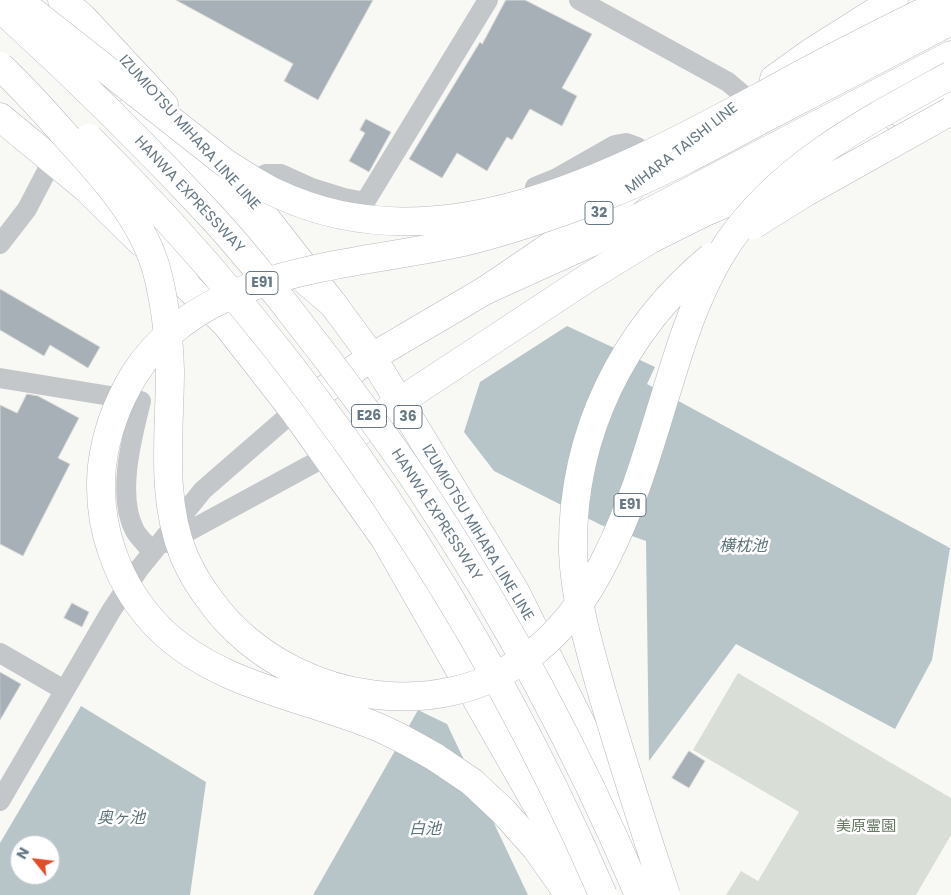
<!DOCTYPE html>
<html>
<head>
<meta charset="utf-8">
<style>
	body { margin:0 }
	#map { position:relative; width:951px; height:895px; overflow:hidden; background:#f8f8f5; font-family:Poppins,sans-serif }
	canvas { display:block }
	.north { position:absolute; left:10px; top:835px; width:50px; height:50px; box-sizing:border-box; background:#fff; border:1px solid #c2c9cf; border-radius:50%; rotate:299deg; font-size:14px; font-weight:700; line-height:20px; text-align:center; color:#677986 }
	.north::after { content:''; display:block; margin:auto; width:18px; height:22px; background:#e34c2a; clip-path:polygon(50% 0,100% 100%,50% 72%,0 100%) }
</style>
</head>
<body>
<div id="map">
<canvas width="951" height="895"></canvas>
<div class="north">N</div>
</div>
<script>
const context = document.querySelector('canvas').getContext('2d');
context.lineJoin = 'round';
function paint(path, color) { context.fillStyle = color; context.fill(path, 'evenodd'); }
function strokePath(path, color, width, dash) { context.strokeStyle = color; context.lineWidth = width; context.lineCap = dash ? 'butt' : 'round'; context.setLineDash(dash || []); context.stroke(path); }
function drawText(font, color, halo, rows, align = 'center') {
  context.font = font + ' Poppins,"Noto Sans JP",sans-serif'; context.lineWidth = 5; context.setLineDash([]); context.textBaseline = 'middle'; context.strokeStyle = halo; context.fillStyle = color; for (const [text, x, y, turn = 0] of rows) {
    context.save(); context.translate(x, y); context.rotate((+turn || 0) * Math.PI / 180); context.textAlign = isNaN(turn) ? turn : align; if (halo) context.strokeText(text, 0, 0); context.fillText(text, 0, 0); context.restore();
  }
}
const green = new Path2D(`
	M738,673L951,798V835L916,895H726L741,871L758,881L799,812L693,750Z`);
const water = new Path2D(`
	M567,326L655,367L647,384L950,548L932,660L895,729L736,644L649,761L646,541L601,525L494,471L464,432L480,382Z
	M81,706L206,782L190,895H0V843ZM20,845H50V875H20Z
	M418,710L447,724L528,895H313Z`);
const building = new Path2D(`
	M176,0H373L318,100L284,81L293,64Z
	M506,0H525L592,34L562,88L577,96L562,126L530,109L512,140L507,137L487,171L457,153L442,178L409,159L480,42L482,44Z
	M366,119L391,132L369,172L349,161L365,133L360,130Z
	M0,289L100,347L88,368L50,345L44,356L0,330Z
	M27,394L38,396L79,418L58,458L70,464L23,556L0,544V405L17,413Z
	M72,603L89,612L82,627L64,618Z
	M0,672L21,684L0,720Z
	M689,751L705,761L689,788L672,778Z`);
const street = new Path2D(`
	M579,0L728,82L748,99
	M244,184L266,174H281L312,188L344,198L365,202L488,0
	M535,187L557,178L615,145L626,143L637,147L651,165
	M0,244L27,209L52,161
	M0,378L141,401C132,437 116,496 135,531C139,538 147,545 153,552
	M167,543L327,456
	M0,653L64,690
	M0,801L111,611L139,569L203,490L294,411`);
const primary = new Path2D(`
	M62,0L83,18L164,105
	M774,79L810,53L894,0
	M0,117L86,188L142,243
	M221,165L240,185L333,304L372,357L515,591L640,842
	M801,174L879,140
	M193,292L226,324L294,411L385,539L557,840L576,895
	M295,410L372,357L486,290L602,211L630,189
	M327,456L399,402L589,277L651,239L707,211L729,202`);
const highway = new Path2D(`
	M128,113L191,171L273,253L333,304
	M901,113L951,93
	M133,200L156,232L188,287
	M707,211L803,157
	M486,290L592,242L951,55
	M435,757L472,782L503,811L536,848L569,895`);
const highwayBridge = new Path2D(`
	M18,0L224,162C241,173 259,185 278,194C443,271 624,170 769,92C828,59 888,29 948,0
	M0,8C74,75 145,145 213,218C254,263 291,312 328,360C361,404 395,449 425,495C508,621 580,756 639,895
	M0,66C23,88 44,111 65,135C100,173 141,217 156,268C165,301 169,336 170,370C170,432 160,497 184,556C191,572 200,587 210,600C231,630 262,655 295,671C344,695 400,703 453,691C478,686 502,674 523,660C562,634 588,596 608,554C636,498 652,437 671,377C685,331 701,284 728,243C782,164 869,120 951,75
	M89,138C307,355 481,613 603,895
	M753,225L806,192L951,111
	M435,757C412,744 388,730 362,721C293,695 214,682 160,629C117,586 96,525 102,466C106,433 117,403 134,375C203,266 351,267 463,242C511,231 558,214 605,196C657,176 709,148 759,121C823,88 887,54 951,21
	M666,895C644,829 623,763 603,696C590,650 575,601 573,552C571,435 622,331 711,257`);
const shields = [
	[599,213,28],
	[262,283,32],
	[369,416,35],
	[408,417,28],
	[630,505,32]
];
const shieldNames = [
	["32",599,213],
	["E91",262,283],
	["E26",369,416],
	["36",408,417],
	["E91",630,505]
];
const streetNames = [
	["IZUMIOTSU MIHARA LINE LINE",189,133,48],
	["MIHARA TAISHI LINE",682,149,-38],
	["HANWA EXPRESSWAY",189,195,47],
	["HANWA EXPRESSWAY",436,515,57],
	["IZUMIOTSU MIHARA LINE LINE",477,533,59]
];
const parkNames = [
	["美原霊園",866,827]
];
const waterNames = [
	["横枕池",743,547],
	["奥ヶ池",121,819],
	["白池",425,830]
];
paint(green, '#d9dfd6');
paint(water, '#b8c5c8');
paint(building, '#a7b0b6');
strokePath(building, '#d9d9d7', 1);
strokePath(primary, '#b6bbbe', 29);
strokePath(highway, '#b6babd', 29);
strokePath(street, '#c3c7ca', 20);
strokePath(primary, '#fff', 28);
strokePath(highway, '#fff', 28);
strokePath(highwayBridge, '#b6babd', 29, []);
strokePath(highwayBridge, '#fff', 28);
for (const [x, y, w] of shields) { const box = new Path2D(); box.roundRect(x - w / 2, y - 11.5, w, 23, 4); context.fillStyle = '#fff'; context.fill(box); strokePath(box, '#677986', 1); }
drawText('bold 14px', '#677986', null, shieldNames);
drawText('15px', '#677986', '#fff', streetNames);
drawText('15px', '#667862', '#fff', parkNames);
drawText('italic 16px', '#5e747b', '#fff', waterNames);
</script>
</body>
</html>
